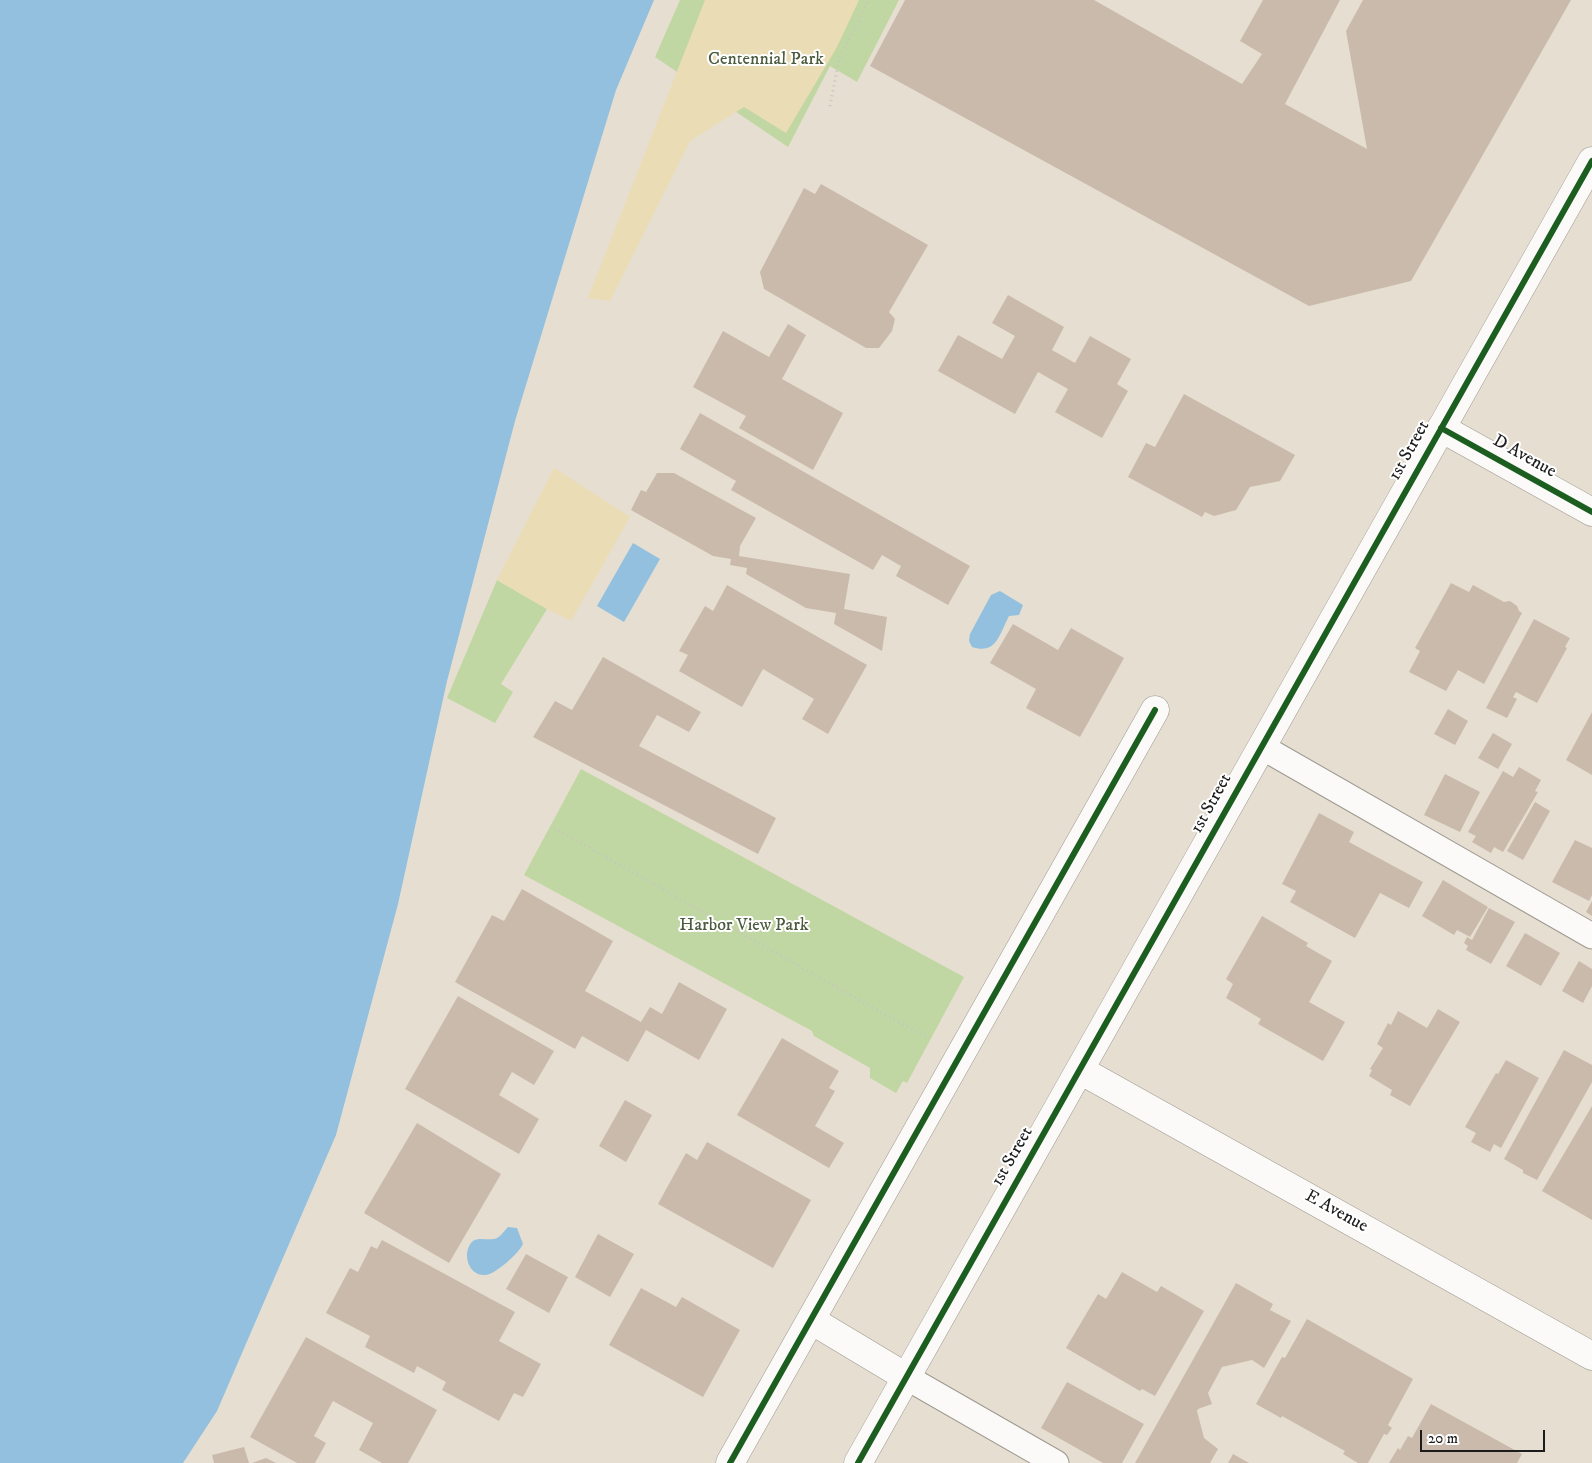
<!DOCTYPE html>
<html>
<head>
<meta charset="utf-8">
<style>
	body { margin:0 }
	#map { position:relative; width:1592px; height:1463px; overflow:hidden; background:#e6ded0; font-family:"IM FELL DW Pica",serif }
	canvas { display:block }
	.scale { position:absolute; left:1420px; top:1430px; width:125px; height:22px; box-sizing:border-box; border:2px solid #1c1c1c; border-top:0; padding-left:6px; font-size:15px; line-height:18px; white-space:nowrap; color:#1c1c1c; -webkit-text-stroke:4px #fff; paint-order:stroke }
</style>
</head>
<body>
<div id="map">
<canvas width="1592" height="1463"></canvas>
<div class="scale">20 m</div>
</div>
<script>
const context = document.querySelector('canvas').getContext('2d');
context.lineJoin = 'round';
function paint(path, color) { context.fillStyle = color; context.fill(path, 'evenodd'); }
function strokePath(path, color, width, dash) { context.strokeStyle = color; context.lineWidth = width; context.lineCap = dash ? 'butt' : 'round'; context.setLineDash(dash || []); context.stroke(path); }
function drawText(font, color, halo, rows, align = 'center') {
  context.font = font + ' "IM FELL DW Pica",serif'; context.lineWidth = 4; context.setLineDash([]); context.textBaseline = 'middle'; context.strokeStyle = halo; context.fillStyle = color; for (const [text, x, y, turn = 0] of rows) {
    context.save(); context.translate(x, y); context.rotate((+turn || 0) * Math.PI / 180); context.textAlign = isNaN(turn) ? turn : align; if (halo) context.strokeText(text, 0, 0); context.fillText(text, 0, 0); context.restore();
  }
}
const green = new Path2D(`
	M680,0H899L857,82L830,66L788,147L655,57Z
	M497,580L547,609L501,684L513,692L495,723L447,698Z
	M581,769L964,977L907,1083L903,1081L896,1093L870,1078V1068L814,1036L812,1031L524,875Z`);
const sand = new Path2D(`
	M705,0H859L837,47L786,133L744,107L690,141L610,301L588,298Z
	M554,468L630,517L571,621L547,609L497,580Z`);
const water = new Path2D(`
	M0,0H654L616,90L515,421L447,681L398,904L336,1135L217,1411L183,1463H0Z
	M633,543L660,559L624,622L597,606Z
	M1000,591L1023,605L1019,615L1009,616C999,635 996,655 972,647L969,641L970,634L991,595Z
	M508,1227L517,1228L523,1244C519,1253 495,1275 485,1275C469,1276 462,1255 471,1243C477,1235 488,1242 497,1238C501,1236 504,1231 508,1227Z`);
const building = new Path2D(`
	M905,0H1094L1242,84L1262,54L1240,41L1263,0H1340L1285,104L1367,149L1346,31L1363,0H1571L1411,281L1309,306L870,66Z
	M821,184L928,245L889,312L895,319L892,331L879,348H866L764,289L760,272L804,188L815,194Z
	M1008,295L1064,327L1052,350L1075,363L1090,336L1131,359L1117,384L1128,391L1102,438L1055,412L1068,389L1038,372L1015,414L938,371L958,335L1002,359L1015,336L992,323Z
	M788,324L806,335L782,379L843,413L813,470L739,428L746,416L693,387L723,331L769,357Z
	M1184,394L1295,455L1280,481L1250,487L1236,510L1214,516L1205,512L1202,517L1128,477L1146,443L1155,447Z
	M700,413L970,566L948,605L896,576L901,566L882,555L873,570L731,490L736,481L680,449Z
	M657,473H674L756,518L740,546L739,556L850,574L844,609L887,617L882,651L834,624L836,613L806,608L746,574L747,568L730,565L731,559L713,556L631,510L641,490L646,492Z
	M1451,583L1469,592L1473,585L1504,602L1510,601L1517,606L1519,611L1522,613L1484,684L1458,670L1446,691L1409,672L1420,651L1415,648Z
	M727,585L867,665L828,734L802,719L814,699L763,669L742,707L679,671L688,655L679,651L705,606L713,611Z
	M1534,619L1570,638L1565,647L1567,648L1537,703L1516,692L1513,697L1517,699L1507,718L1486,708Z
	M1013,624L1058,650L1071,628L1124,658L1080,737L1026,708L1036,689L990,663Z
	M603,657L701,712L689,732L657,715L639,746L776,818L758,854L533,737L555,701L572,710Z
	M1448,709L1468,721L1455,745L1434,734Z
	M1592,712V775L1566,760Z
	M1493,733L1512,744L1498,769L1478,758Z
	M1519,767L1541,780L1535,791L1538,792L1503,852L1494,847L1491,853L1472,842L1476,836L1468,832L1503,771L1513,777Z
	M1445,774L1480,792L1460,832L1424,815Z
	M1535,802L1550,811L1523,860L1507,851Z
	M1319,813L1354,832L1349,842L1423,882L1409,908L1380,893L1355,938L1290,902L1296,891L1282,884Z
	M1575,840L1592,848V895L1589,901L1552,882Z
	M1443,880L1488,907L1470,937L1457,930L1454,935L1422,916Z
	M522,889L613,941L585,991L641,1022L650,1007L662,1014L679,982L727,1009L699,1060L646,1030L628,1062L582,1036L575,1049L455,982L492,915L504,921Z
	M1592,901V916L1586,912Z
	M1489,908L1515,922L1491,964L1466,950L1468,946L1464,943L1467,937L1472,940Z
	M1262,916L1308,943L1306,946L1332,961L1309,1002L1345,1022L1323,1061L1258,1024L1261,1019L1226,998L1233,984L1226,979Z
	M1525,933L1560,953L1541,986L1506,966Z
	M1579,961L1592,969V986L1583,1003L1562,991Z
	M458,996L554,1051L534,1085L512,1072L499,1095L539,1119L519,1154L405,1089Z
	M1438,1009L1460,1022L1410,1106L1390,1095L1392,1090L1369,1076L1372,1070L1370,1069L1383,1048L1377,1044L1388,1023L1391,1025L1398,1011L1427,1028Z
	M782,1038L839,1071L829,1088L835,1091L815,1126L844,1143L829,1168L737,1115Z
	M1564,1050L1592,1065V1082L1537,1180L1523,1173V1170L1504,1159Z
	M1506,1060L1539,1078L1501,1148L1494,1144L1490,1152L1471,1142L1476,1133L1465,1127L1496,1073L1498,1074Z
	M625,1100L652,1115L626,1162L599,1146Z
	M1592,1106V1220L1542,1191Z
	M417,1123L501,1174L449,1263L364,1213Z
	M707,1142L811,1200L773,1268L658,1204L686,1153L697,1160Z
	M598,1234L634,1254L610,1297L575,1277Z
	M382,1240L515,1312L499,1341L541,1364L523,1397L514,1393L499,1421L442,1390L446,1382L417,1366L414,1373L365,1347L370,1336L326,1313L350,1268L358,1272L371,1246L377,1249Z
	M526,1254L568,1277L549,1313L506,1289Z
	M1122,1272L1157,1292L1161,1286L1204,1311L1155,1396L1142,1389L1140,1391L1066,1348L1098,1294L1106,1299Z
	M1236,1283L1273,1304L1270,1310L1291,1321L1264,1368L1252,1360L1222,1367L1208,1393L1212,1404L1198,1409L1197,1411L1204,1438L1218,1449L1210,1463H1135Z
	M641,1288L676,1307L682,1297L740,1330L703,1397L609,1345Z
	M1307,1319L1413,1379L1388,1425L1392,1428L1387,1435L1384,1434L1368,1463H1358L1343,1454L1345,1451L1282,1416L1281,1418L1256,1404L1282,1357L1285,1358Z
	M306,1337L437,1410L408,1463H382L359,1450L373,1423L333,1401L314,1436L326,1443L315,1463H297L250,1437Z
	M1067,1382L1144,1424L1122,1463H1103L1041,1428Z
	M1431,1404L1522,1454L1517,1463H1389L1398,1448L1400,1450L1408,1436L1412,1438Z
	M244,1447L249,1463H214L212,1455Z
	M1233,1454L1249,1463H1228Z
	M266,1458L276,1463H252Z`);
const path = new Path2D(`
	M830,106L839,59L869,0
	M554,828L929,1039`);
const lane = new Path2D(`
	M1262,747L1592,936
	M906,1377L1056,1463`);
const street = new Path2D(`
	M1080,1070L1592,1356
	M811,1320L906,1377
	M730,1463L1155,710`);
const secondary = new Path2D(`
	M1441,428L1592,512
	M858,1463L1592,161`);
const cycleway = new Path2D(`
	M1441,428L1592,512
	M730,1463L1155,710
	M858,1463L1592,161`);
const parkNames = [
	["Centennial Park",766,60],
	["Harbor View Park",744,926]
];
const streetNames = [
	["1st Street",1410,451,-61],
	["D Avenue",1524,457,29],
	["1st Street",1212,804,-61],
	["1st Street",1013,1157,-60],
	["E Avenue",1336,1212,29]
];
paint(green, '#c1d7a3');
paint(sand, '#eadcb4');
paint(water, '#92c0de');
paint(building, '#cabaac');
strokePath(lane, '#9d9991', 27);
strokePath(street, '#9d9991', 29);
strokePath(secondary, '#9d9991', 29);
strokePath(path, '#c6c4c1', 3, [1, 4]);
strokePath(lane, '#fbfaf8', 25);
strokePath(street, '#fbfaf8', 28);
strokePath(secondary, '#fbfaf8', 28);
strokePath(cycleway, '#1b5e20', 6);
drawText('18px', '#4b5b3e', '#fff', parkNames);
drawText('18px', '#1c1c1c', '#fff', streetNames);
</script>
</body>
</html>
